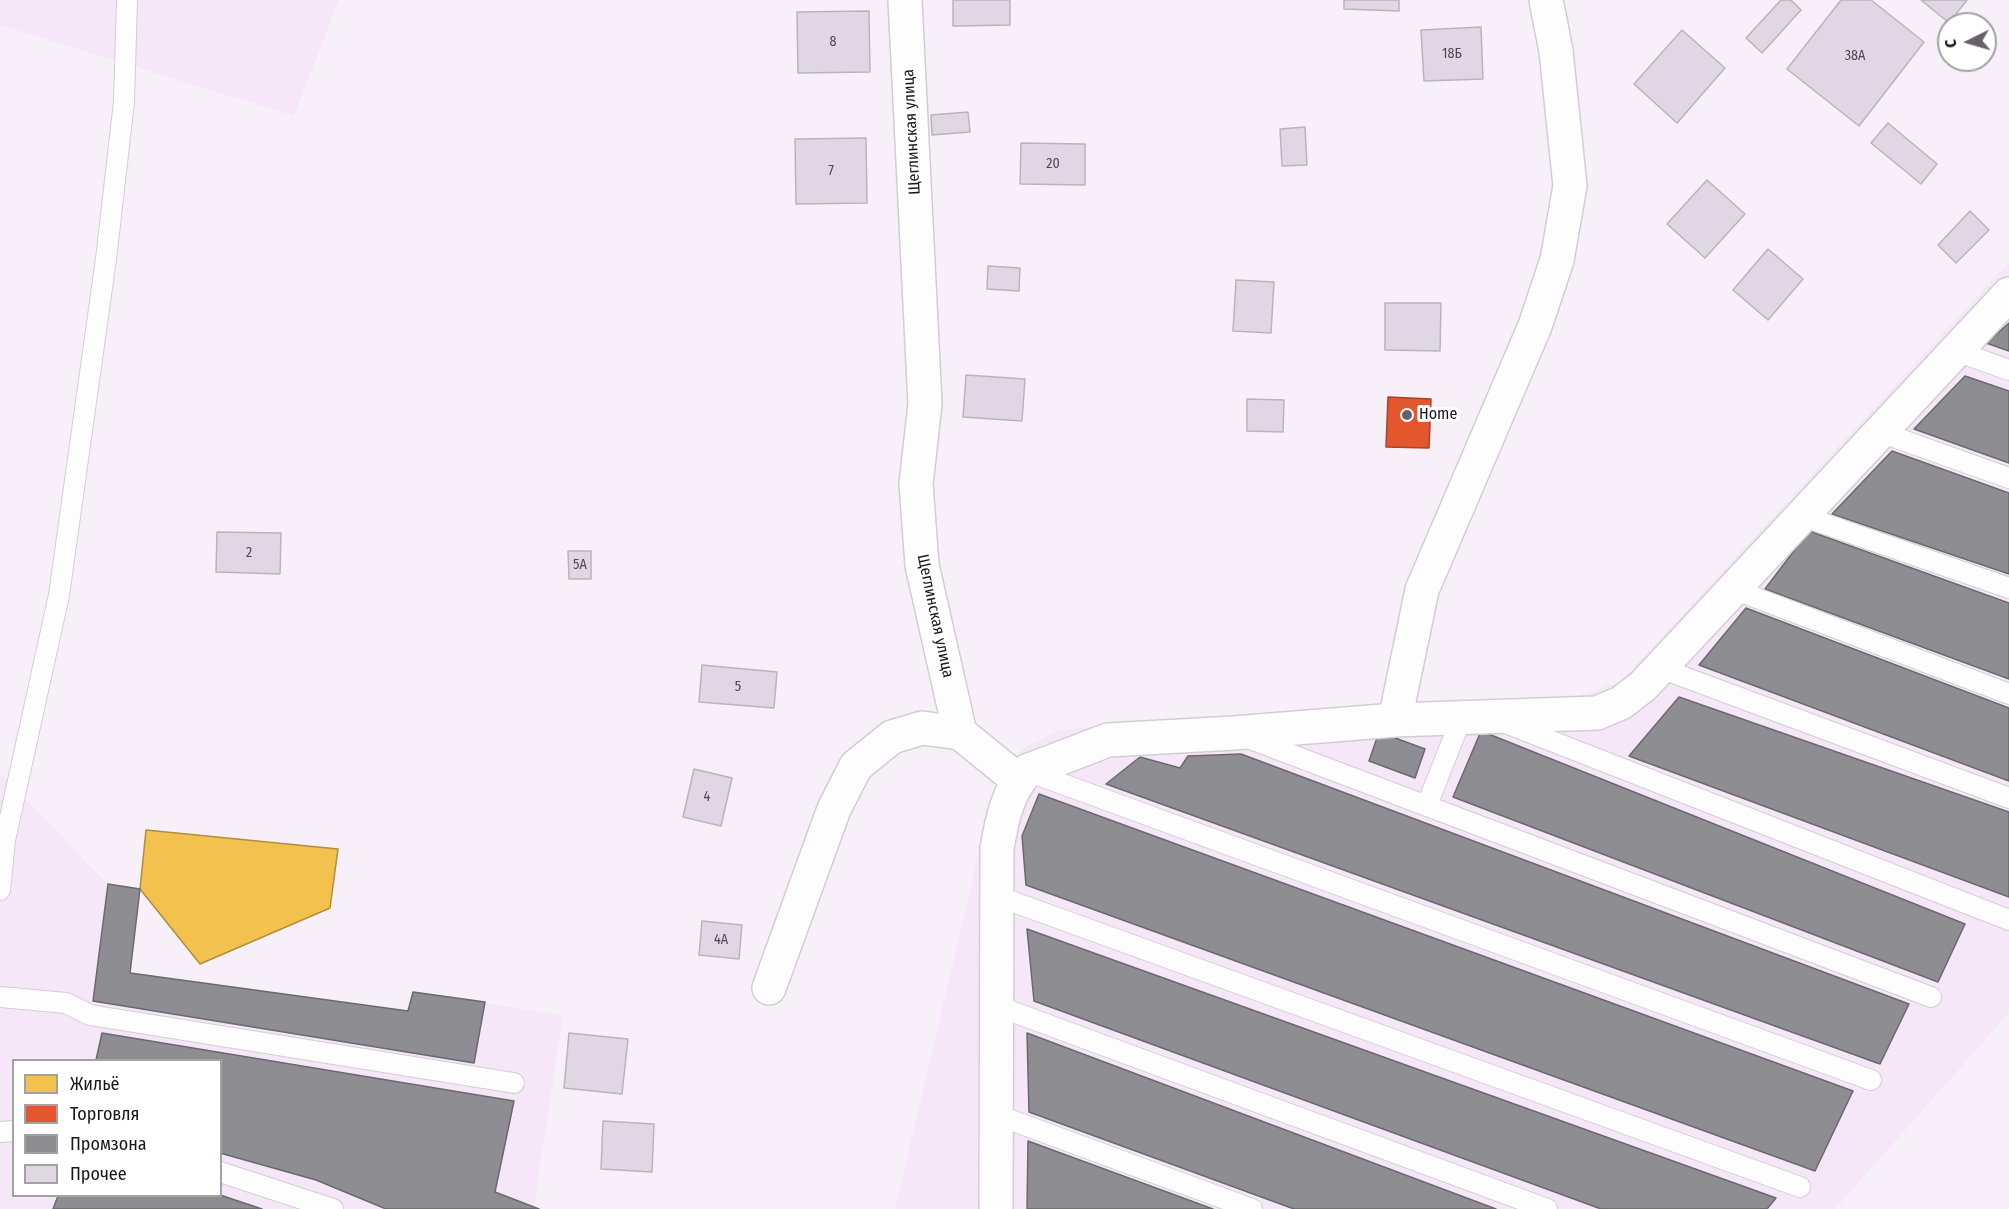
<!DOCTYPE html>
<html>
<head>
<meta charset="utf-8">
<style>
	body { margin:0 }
	#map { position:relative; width:2009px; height:1209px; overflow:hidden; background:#f7f0f9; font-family:"Fira Sans Condensed",sans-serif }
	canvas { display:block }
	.legend { position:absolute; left:12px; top:1059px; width:210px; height:138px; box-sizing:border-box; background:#fff; border:2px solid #a3a1a4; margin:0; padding:8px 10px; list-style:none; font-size:18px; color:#1a151b }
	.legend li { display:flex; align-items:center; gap:12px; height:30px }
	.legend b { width:30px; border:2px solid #a3a1a4 }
	.north { position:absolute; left:1937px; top:12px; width:60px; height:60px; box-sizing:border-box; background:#fff; border:2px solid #a3a1a4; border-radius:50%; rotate:265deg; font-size:16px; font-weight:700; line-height:24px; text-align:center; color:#1a151b }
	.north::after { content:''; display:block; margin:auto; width:21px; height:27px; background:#676269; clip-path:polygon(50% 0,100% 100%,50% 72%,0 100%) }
</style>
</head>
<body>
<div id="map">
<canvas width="2009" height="1209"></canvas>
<ul class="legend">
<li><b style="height:16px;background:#f2c14e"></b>Жильё</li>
<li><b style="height:16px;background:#e4572e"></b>Торговля</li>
<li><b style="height:16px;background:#8d8d92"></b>Промзона</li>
<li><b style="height:16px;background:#e0d7e5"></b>Прочее</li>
</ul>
<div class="north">С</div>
</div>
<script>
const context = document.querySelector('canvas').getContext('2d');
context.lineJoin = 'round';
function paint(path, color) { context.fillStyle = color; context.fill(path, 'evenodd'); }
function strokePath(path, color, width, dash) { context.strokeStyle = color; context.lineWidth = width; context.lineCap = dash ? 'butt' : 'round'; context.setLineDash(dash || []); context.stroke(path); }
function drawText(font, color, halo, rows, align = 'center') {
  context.font = font + ' "Fira Sans Condensed",sans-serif'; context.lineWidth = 6; context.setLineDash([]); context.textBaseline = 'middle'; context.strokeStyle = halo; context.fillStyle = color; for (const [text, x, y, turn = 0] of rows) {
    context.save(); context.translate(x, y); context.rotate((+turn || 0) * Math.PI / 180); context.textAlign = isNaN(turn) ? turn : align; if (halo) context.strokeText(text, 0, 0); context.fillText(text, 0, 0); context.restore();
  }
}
const built = new Path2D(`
	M0,0H339L294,116L0,25Z
	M2009,262V1013L1835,1209H895L984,831L1007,764L1028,745L1060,730L1166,719L1540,700L1585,694L1621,681Z
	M0,773L108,884L140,889L130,973L408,1011L413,992L563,1015L534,1207L539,1209H0ZM14,1060H220V1196H14Z`);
const homes = new Path2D(`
	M146,830L338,849L330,908L200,964L140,889Z`);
const shops = new Path2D(`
	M1388,397L1431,399L1429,448L1386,447Z`);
const industry = new Path2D(`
	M2009,323V351L1986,343Z
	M1965,376L2009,391V463L1914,429Z
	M1892,451L2009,493V574L1832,514Z
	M1809,531L2009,603V679L1765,589Z
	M1746,608L2009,708V781L1699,665Z
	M1679,697L2009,812V897L1629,756Z
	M1481,731L1965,924L1938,982L1453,797Z
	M1379,732L1425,749L1415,778L1369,761Z
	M1241,754L1909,1004L1880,1064L1106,784L1140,757L1180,768L1188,756Z
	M1039,794L1853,1091L1815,1171L1026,885L1022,836Z
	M108,884L140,889L130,973L408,1011L413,992L485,1002L474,1063L93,1001Z
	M1027,929L1776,1198L1767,1209H1601L1034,1001Z
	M102,1033L514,1101L495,1192L539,1209H386L316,1180L220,1153V1060H96Z
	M1027,1033L1496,1209H1294L1029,1112Z
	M1028,1141L1213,1209H1027Z
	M220,1195L262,1209H53L58,1196Z`);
const building = new Path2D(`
	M953,0H1010V25L953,26Z
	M1344,0H1399V11L1344,9Z
	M1781,0H1791L1801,10L1762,53L1746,38Z
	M1841,0H1871L1924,42L1859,126L1787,69Z
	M1921,0H1967L1949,23Z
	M869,11L870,72L798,73L797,12Z
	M1481,27L1483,79L1424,81L1421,30Z
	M1682,30L1725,68L1677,123L1634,84Z
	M968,112L970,132L932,135L931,115Z
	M1888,123L1937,164L1921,184L1871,143Z
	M1305,127L1307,165L1282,166L1280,129Z
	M866,138L867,203L796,204L795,139Z
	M1021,143L1085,144V185L1020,184Z
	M1707,180L1745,214L1705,258L1667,224Z
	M1970,211L1989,230L1956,263L1938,245Z
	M1768,249L1803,279L1768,320L1733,290Z
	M988,266L1020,268L1019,291L987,289Z
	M1236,280L1274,282L1271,333L1233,331Z
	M1385,303H1441L1440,351L1385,350Z
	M966,375L1025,379L1022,421L963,417Z
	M1247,399L1284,400L1283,432L1247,431Z
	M217,532L281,533L280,574L216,572Z
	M568,551H591V579H569Z
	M702,665L777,672L774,708L699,702Z
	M694,769L732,778L721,826L683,817Z
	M702,921L742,925L739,959L699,955Z
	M569,1033L628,1039L622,1094L564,1088Z
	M603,1121L654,1124L652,1172L601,1169Z`);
const service = new Path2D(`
	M1956,351L2009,370
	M1880,432L2009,478
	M1802,516L2009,588
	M1733,589L2009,694
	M1660,668L2009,798
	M1503,722L2009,920
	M1245,737L1931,997
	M1027,771L1871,1080
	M1427,805L1461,719
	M5,840L59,595L106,259L124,102L127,0
	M0,890L5,840L3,827
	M997,896L1800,1187
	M0,997L66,1003L90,1015L514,1083
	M997,1006L1547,1209
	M997,1115L1252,1209
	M0,1132L14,1131
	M220,1172L333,1209`);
const minor = new Path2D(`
	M1395,720L1422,590L1535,326L1557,260L1570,186L1556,51L1546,0
	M960,733L1018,780
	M769,988L834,809L856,766L892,737L922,728L960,733L922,565L916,484L925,404L905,0
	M996,1209L997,848C1002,820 1007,792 1027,771L1108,740L1234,733L1395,720L1597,713L1621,703L1643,686L2009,294`);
const markers = [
	[1407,415,6,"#676269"]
];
const numberNames = [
	["8",833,42],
	["18Б",1452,54],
	["38А",1855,56],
	["20",1053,164],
	["7",831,171],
	["2",249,553],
	["5А",580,565],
	["5",738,687],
	["4",707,797],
	["4А",721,940]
];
const streetNames = [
	["Щеглинская улица",912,132,-93],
	["Щеглинская улица",935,616,78]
];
const poiNames = [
	["Home",1419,415]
];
paint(built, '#f5e7f8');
paint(homes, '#f2c14e');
strokePath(homes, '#b18d3f', 1.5);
paint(shops, '#e4572e');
strokePath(shops, '#a74328', 1.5);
paint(industry, '#8d8d92');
strokePath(industry, '#6a696e', 1.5);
paint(building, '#e0d7e5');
strokePath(building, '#b9b4bb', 1.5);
strokePath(service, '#d2cdd3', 22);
strokePath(minor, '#d2cdd3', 36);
strokePath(service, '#fefdfe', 20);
strokePath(minor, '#fefdfe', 33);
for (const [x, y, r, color] of markers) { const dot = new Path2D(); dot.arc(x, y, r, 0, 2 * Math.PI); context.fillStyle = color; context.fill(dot); strokePath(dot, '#fff', 2); }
drawText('14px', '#4e4850', null, numberNames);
drawText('16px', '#1a151b', '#fff', streetNames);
drawText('16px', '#1a151b', '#fff', poiNames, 'left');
</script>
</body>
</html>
